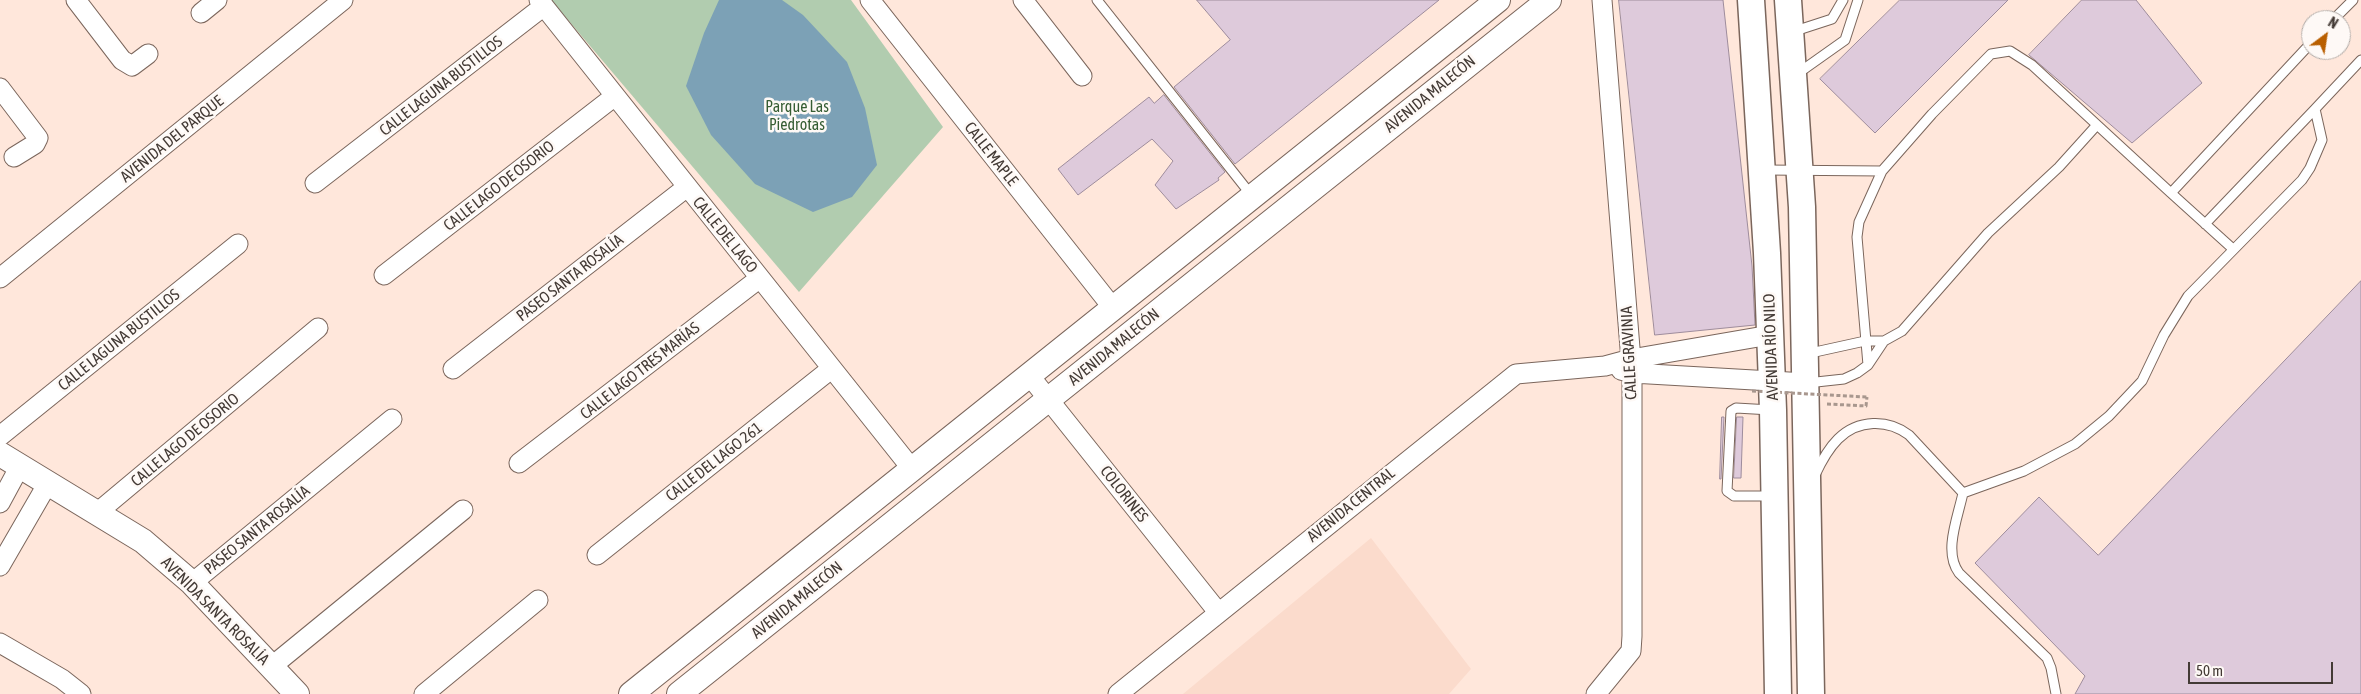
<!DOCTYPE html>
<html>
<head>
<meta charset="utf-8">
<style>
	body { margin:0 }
	#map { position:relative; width:2361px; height:694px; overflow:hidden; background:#ffe7db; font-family:"Asap Condensed",sans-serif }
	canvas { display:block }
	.north { position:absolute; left:2301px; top:10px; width:50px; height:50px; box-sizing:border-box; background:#fef9f6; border:1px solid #b3ada9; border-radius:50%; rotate:31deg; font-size:14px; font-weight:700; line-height:20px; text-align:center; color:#433a35 }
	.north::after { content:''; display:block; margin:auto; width:18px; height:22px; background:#b95f00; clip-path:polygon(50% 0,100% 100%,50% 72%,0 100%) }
	.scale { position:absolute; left:2188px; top:662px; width:145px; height:22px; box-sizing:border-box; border:2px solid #433a35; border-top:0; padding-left:6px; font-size:15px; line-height:18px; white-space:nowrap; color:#433a35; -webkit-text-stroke:4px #fef9f6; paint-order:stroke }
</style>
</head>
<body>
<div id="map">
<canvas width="2361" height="694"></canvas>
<div class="north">N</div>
<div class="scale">50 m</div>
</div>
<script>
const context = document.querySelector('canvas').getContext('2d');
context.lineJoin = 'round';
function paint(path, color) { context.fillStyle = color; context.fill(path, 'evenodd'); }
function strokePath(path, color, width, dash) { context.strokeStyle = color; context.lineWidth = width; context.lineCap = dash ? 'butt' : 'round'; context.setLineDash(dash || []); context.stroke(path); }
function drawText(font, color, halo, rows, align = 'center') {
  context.font = font + ' "Asap Condensed",sans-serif'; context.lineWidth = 5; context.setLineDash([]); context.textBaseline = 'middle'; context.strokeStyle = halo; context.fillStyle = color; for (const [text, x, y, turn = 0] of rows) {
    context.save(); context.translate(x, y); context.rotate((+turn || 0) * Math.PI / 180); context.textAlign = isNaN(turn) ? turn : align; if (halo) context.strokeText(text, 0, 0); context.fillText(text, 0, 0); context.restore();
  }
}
const built = new Path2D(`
	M1371,538L1471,669L1449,694H1183Z`);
const green = new Path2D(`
	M551,0H851L943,127L799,292Z`);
const water = new Path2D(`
	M719,0H782L803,15L847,62L865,108L877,165L852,197L813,212L755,184L711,135L686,86L704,33Z`);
const building = new Path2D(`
	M1197,0H1439L1235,164L1174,87L1230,40Z
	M1619,0H1723L1752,266L1755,325L1655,335Z
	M1900,0H2008L1875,133L1820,79Z
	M2082,0H2136L2202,83L2132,143L2029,55Z
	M1164,95L1225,172L1218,178L1219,180L1176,209L1155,185L1173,161L1152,139L1078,195L1058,169L1149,97L1154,103Z
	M2361,281V694H2075L2085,676L1975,563L2039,497L2098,555Z
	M1722,417H1724L1721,479H1720Z
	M1737,417H1743L1741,478H1734Z`);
const path = new Path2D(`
	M1827,404L1866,406L1867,397`);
const service = new Path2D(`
	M1097,0L1252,196
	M2333,20L2353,0
	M1792,32L1832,19L1843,0
	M1797,74L1845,40L1858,0
	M1765,170L1882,171
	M2171,193L2233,249
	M2205,224L2315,109
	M1806,354L1865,341H1884
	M1868,365L1857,237L1859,222L1882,171L1932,114L1991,54L2010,51L2032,65L2171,193L2311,43
	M1807,383L1844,379L1857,373L1868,365L1884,341L1902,331L1988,233L2059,167L2096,126
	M1771,410L1736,408L1731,411L1727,491L1734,496H1773
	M1815,475C1821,462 1828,449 1838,439C1858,419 1888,419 1909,435L1963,493
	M1963,493L2024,471L2075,444L2109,416L2142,381L2164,335L2188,296L2302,180L2310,168L2322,140L2315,109L2361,60
	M1963,493C1958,517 1943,552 1959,573L2047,658L2051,668L2056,694`);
const minor = new Path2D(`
	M76,0L122,60L132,66L148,54
	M539,0L912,469
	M870,0L1113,308
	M1023,0L1082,76
	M201,13L217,0
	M0,88L38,138L35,144L14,157
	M315,183L544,6
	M384,275L615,96
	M0,278L343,0
	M453,369L687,187
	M1621,370L1632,373L1806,383
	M1029,375L1218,612
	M0,436L238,244
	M519,463L760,278
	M0,503L20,466
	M98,512L318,328
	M597,555L831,369
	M0,566L48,483
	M192,583L392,419
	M0,643L62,679L81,694
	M271,667L463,510
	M424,694L538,600
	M1118,694L1516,374L1605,366L1631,359L1770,335
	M1596,694L1631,651L1632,636V373L1602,0`);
const tertiary = new Path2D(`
	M0,454L143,541L192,583L297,694
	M631,694L1498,0
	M679,694L1549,0`);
const secondary = new Path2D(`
	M1751,0L1767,253L1773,410L1778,694
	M1788,0L1802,207L1811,694`);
const pathBridge = new Path2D(`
	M1752,391L1867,397`);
const streetNames = [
	["CALLE LAGUNA BUSTILLOS",441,86,-38],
	["AVENIDA MALECÓN",1430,94,-39],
	["AVENIDA DEL PARQUE",172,139,-39],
	["CALLE MAPLE",991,154,52],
	["CALLE LAGO DE OSORIO",499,186,-38],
	["CALLE DEL LAGO",725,235,51],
	["PASEO SANTA ROSALÍA",570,278,-38],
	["CALLE LAGUNA BUSTILLOS",119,340,-39],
	["AVENIDA MALECÓN",1114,347,-39],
	["AVENIDA RÍO NILO",1771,347,-92],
	["CALLE GRAVINIA",1629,353,-93],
	["CALLE LAGO TRES MARÍAS",640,371,-38],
	["CALLE LAGO DE OSORIO",185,440,-40],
	["CALLE DEL LAGO 261",714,462,-38],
	["COLORINES",1124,494,52],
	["AVENIDA CENTRAL",1351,505,-39],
	["PASEO SANTA ROSALÍA",257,530,-39],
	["AVENIDA MALECÓN",797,600,-39],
	["AVENIDA SANTA ROSALÍA",215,611,45]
];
const parkNames = [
	["Parque Las",797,107],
	["Piedrotas",797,125]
];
paint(built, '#fbdbcc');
paint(green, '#b1ccaf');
paint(water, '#7ca1b6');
paint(building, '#decadb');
strokePath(building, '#9e8c9c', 1);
strokePath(service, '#7b665c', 11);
strokePath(minor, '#7b665c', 21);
strokePath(tertiary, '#7b665c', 26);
strokePath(secondary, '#7b665c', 29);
strokePath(path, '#a8978e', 3, [4, 2.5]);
strokePath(service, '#fff', 9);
strokePath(minor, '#fff', 19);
strokePath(tertiary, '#fff', 24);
strokePath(secondary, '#fff', 26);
strokePath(pathBridge, '#a8978e', 3, [4, 2.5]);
drawText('16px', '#433a35', '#fef9f6', streetNames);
drawText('16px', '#365d33', '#fef9f6', parkNames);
</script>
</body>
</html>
